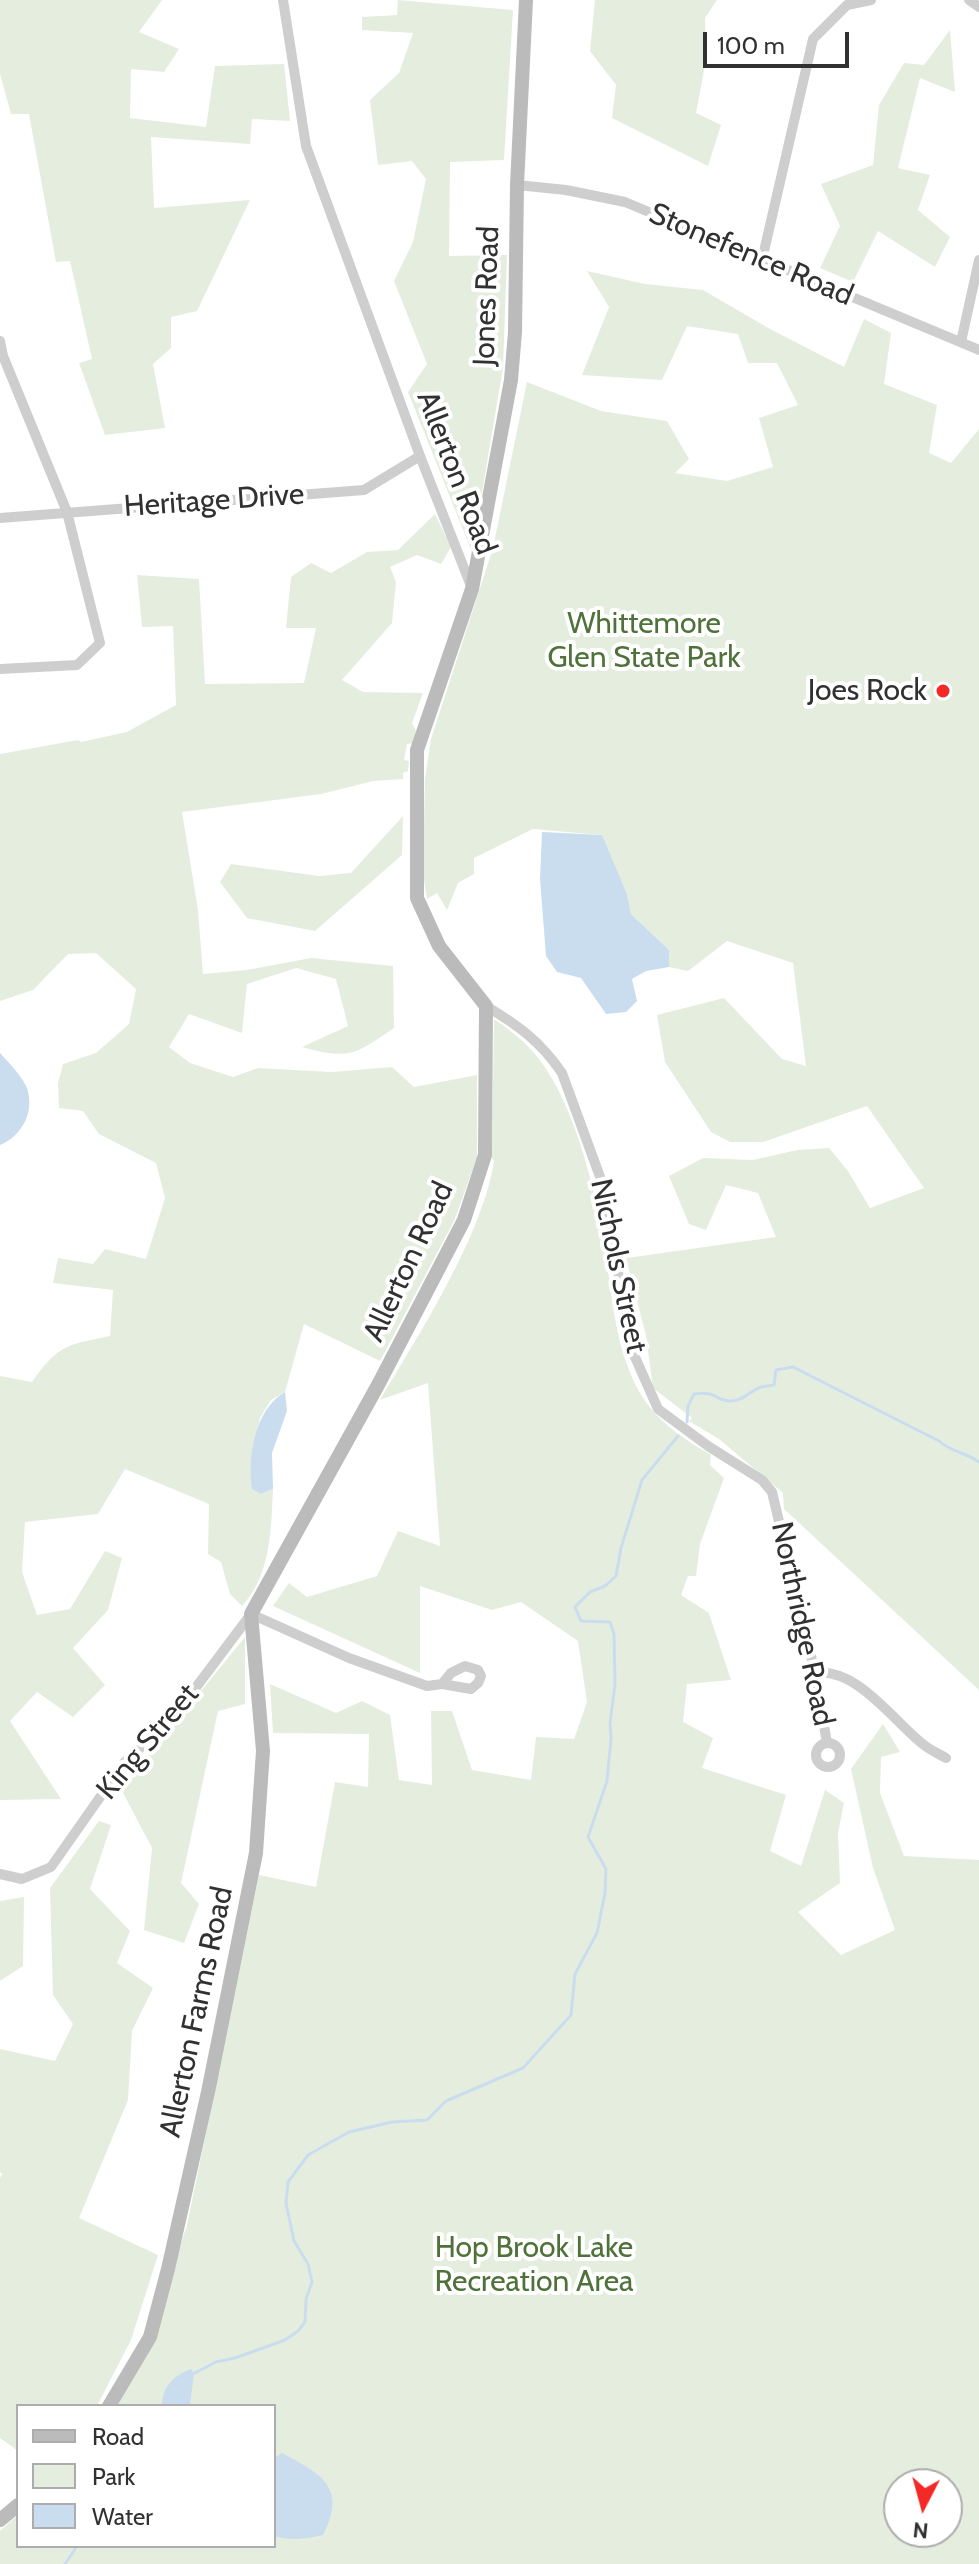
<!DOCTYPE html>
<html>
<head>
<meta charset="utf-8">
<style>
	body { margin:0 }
	#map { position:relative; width:979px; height:2564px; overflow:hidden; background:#fff; font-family:Cabin,sans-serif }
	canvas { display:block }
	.legend { position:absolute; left:16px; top:2404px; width:260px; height:144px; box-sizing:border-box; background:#fff; border:2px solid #adadad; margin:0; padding:10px 14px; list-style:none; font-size:24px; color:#313131 }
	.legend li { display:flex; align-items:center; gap:16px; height:40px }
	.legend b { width:40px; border:2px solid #adadad }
	.north { position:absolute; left:883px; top:2468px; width:80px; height:80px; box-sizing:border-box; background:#fff; border:2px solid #adadad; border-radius:50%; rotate:186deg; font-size:22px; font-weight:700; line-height:32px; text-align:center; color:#313131 }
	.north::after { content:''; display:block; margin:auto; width:28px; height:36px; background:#f32827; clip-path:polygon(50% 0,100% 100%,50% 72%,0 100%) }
	.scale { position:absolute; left:703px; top:32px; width:146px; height:36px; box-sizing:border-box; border:4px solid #313131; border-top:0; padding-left:10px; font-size:24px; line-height:28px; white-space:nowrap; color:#313131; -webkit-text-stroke:6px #fff; paint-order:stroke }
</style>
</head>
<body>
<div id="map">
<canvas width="979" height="2564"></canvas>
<ul class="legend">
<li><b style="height:10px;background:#bbb"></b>Road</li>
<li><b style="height:22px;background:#e5eede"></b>Park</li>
<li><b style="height:22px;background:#c9ddef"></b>Water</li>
</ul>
<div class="north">N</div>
<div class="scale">100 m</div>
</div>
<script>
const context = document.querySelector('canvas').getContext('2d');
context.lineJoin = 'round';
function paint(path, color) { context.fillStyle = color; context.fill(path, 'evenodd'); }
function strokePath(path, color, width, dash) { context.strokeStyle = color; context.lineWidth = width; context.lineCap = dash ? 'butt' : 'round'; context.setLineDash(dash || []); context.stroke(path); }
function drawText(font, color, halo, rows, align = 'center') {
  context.font = font + ' Cabin,sans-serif'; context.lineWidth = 8; context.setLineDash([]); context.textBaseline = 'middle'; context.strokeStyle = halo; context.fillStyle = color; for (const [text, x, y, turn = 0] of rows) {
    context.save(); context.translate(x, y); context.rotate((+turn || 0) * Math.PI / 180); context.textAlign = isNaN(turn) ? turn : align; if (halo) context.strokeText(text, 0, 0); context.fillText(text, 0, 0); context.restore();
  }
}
const green = new Path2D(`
	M0,0H162L139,32L179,49L164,72L131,69L130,118L206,127L215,66L284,64L290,121L252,119L250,144L151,137L154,208L250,200L197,311L171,317V348L153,364L165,428L105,435L79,363L92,359L70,261L56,262L29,114H11L0,74Z
	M398,0L513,10L504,160L450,162L449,256L507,255L503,368L472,552L408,392L427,364L394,281L413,242L426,179L412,161L378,165L370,100L399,73L413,33L362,30V17L397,15Z
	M595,0H717L705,18L706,60L696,113L721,125L708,166L612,118L616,85L590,51Z
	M950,30L955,92L920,78L898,168L930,175L918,210L950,237L935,267L878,231L853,282L820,268L840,226L821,184L873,165L879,105L904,63L924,65Z
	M587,271L645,284L703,290L770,329L844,367L864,319L891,333L884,384L937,405L929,453L951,463L979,429V1690L784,1509L783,1493L719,1439L689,1421L692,1418L653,1388L646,1336L626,1258L776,1237L758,1193L726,1185L706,1230L689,1224L669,1176L703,1158L753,1160L797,1150L829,1148L848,1171L870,1208L924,1188L867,1106L763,1142H730L711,1132L665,1062L657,1015L724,998L782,1059L806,1066L793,963L727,941L688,971L669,967V950L631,914L627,894L601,835L533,829L474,858V874L458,883L447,910L437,893L427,899L423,873L425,779L431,739L493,548L527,382L601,411L667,421L689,459L675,473L727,481L773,467L759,418L798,405L777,363H748L738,334L687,326L662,380L582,375L609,307Z
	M435,514L451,547L441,564L417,555L390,567L396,582L392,623L342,680L363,692L423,693L412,723L416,731L413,743L407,744L404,760L409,761L408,771L403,773V779L373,781L321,794L182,812L198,910L203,974L247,970L311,958L393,966L394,1028C354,1055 350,1060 302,1047L348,1026L336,979L296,968L247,984L242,1033L189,1014L169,1047L190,1063L233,1077L258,1068L332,1072L392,1067L414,1087L477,1075V1158L454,1221L380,1361L304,1324L285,1392L271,1400L260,1418L250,1473L261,1494L273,1489C271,1529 271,1575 242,1606L230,1594L221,1562L208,1554L209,1504L125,1469L98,1514L25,1522L22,1572L37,1615L70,1609L105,1551L122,1558L108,1610L73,1648L105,1685L73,1717L37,1692L10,1721L61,1799L0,1800V1376L32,1382C59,1344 67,1345 110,1336L113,1290L53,1283L58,1258L93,1264L105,1249L146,1259L165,1198L156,1163L99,1134L83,1111L59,1108L58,1083L63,1064L96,1053L129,1024L136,989L96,953L68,954L33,990L0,1001V754L78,740L81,742L127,732L176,705L173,626L142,627L137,575L199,579L205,684L304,683L316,628H286L291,577L311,563L331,573L367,552L398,550Z
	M403,816L402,855L315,931L247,918L220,882L231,864L319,876L351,873Z
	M494,1019C511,1031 527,1043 539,1059C576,1108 595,1189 605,1249C613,1301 615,1355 645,1401C661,1424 687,1441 711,1455L710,1465L724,1478L700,1544L696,1576H688L681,1595L709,1613L731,1680L687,1684L683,1722L713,1738L702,1768L786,1795L770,1851L801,1866L825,1790L844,1803L838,1833L840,1883L798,1912L841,1955L895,1930L873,1868L851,1769L883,1724L900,1752L881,1757L880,1793L904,1856L979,1860V2564H0V2531L18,2515V2546H274V2406H116L146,2352L187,2225L259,1875L316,1887L335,1782L368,1787L369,1734L273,1733L270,1684L336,1713L362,1701L390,1715L399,1780L432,1785L431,1711H452L472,1770L531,1780L536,1737L574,1739L587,1702L578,1641L521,1602L492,1610L420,1586V1673L273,1606L289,1583L307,1597L377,1576L398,1531L440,1546L428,1383L380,1400C419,1334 482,1237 494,1161L492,1158ZM899,2484H947V2532H899Z
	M245,1637V1704L218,1711L181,1883L199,1904L184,1943L144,1930L152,1848L121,1789Z
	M99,1821L111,1825L90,1889L130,1931L117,1963L153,1988L132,2031L128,2100L79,2218L158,2255L131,2340L97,2406H18V2451L0,2438V2178L2,2174L0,2172V2049L55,2061L73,2024L53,1995L50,1888Z
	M24,1897L23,1966L0,1981V1901Z`);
const water = new Path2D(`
	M542,832L602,835L627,894L631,914L669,950V967L646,971L632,979L637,1001L626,1012L606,1014L581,978L557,972L546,956L540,879Z
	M0,1053C9,1063 22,1076 27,1088C35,1112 22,1136 0,1145Z
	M285,1392L287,1411L272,1453L273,1489L261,1494L252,1489C247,1457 255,1409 285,1392Z
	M191,2369L194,2373L190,2406H162C162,2387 174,2375 191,2369Z
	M282,2453C321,2474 348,2487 323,2535C308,2539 288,2541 274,2536V2458Z`);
const stream = new Path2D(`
	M687,1422L688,1406L694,1394C717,1390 716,1402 731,1401C743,1401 750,1391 761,1387C765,1386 769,1386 774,1385L776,1370L793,1367L939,1441C951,1452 965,1452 979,1462
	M191,2375L216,2362L235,2358L285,2340L298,2331L305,2322L306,2299L312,2282L308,2264L294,2241L286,2203L288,2182L308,2155L349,2132L392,2122L427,2120L446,2101L523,2068L571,2015L575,1974L597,1933L605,1893L606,1869L588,1837L607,1781L611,1739L610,1723L615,1684L614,1634L610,1622L581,1621L575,1607L590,1592L605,1586L616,1576L621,1548L642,1480L678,1436
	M65,2564L77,2546`);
const street = new Path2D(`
	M283,0L306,146L420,456L471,586
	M969,0L979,7
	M517,185L566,190L625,202L979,350
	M762,260L813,39L847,5L871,0
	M0,341L3,356L67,512L100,643L77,665L0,669
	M961,342L979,260
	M0,518L364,490L420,456
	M486,1006C519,1026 540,1041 562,1073L603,1185L631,1348L658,1409L708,1446L762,1480L772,1492L815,1673L827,1743
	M815,1673C857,1667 894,1722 924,1745C930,1750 939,1754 946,1758
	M816 1755a12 12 0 1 1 24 0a12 12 0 1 1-24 0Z
	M0,1874L22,1879L51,1867L124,1763L176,1714L251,1614L349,1658L427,1686L442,1684L471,1689L478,1683L481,1676L478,1670L465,1666L451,1673L442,1684`);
const secondary = new Path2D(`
	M109,2406L150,2337L168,2269L208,2092L256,1853L263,1751L251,1614L378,1385L464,1220L485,1155L486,1006L439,946L417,898V750L472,589L511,380L515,332L517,185L526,0
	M0,2520L18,2505`);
const markers = [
	[943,691,8,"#f32827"]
];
const streetNames = [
	["Stonefence Road",751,255,23],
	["Jones Road",487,296,-88],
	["Allerton Road",456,473,69],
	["Heritage Drive",214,501,-4],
	["Allerton Road",409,1262,-65],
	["Nichols Street",618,1266,78],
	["Northridge Road",802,1624,78],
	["King Street",148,1742,-50],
	["Allerton Farms Road",197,2012,-78]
];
const parkNames = [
	["Whittemore",644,624],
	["Glen State Park",644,658],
	["Hop Brook Lake",534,2248],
	["Recreation Area",534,2282]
];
const poiNames = [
	["Joes Rock",927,691]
];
paint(green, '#e5eede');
paint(water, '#c9ddef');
strokePath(stream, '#c9ddef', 3);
strokePath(street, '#cecece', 10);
strokePath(secondary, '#bbb', 14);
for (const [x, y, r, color] of markers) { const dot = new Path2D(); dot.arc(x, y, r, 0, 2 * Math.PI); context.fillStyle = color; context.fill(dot); strokePath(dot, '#fff', 3); }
drawText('30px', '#313131', '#fff', streetNames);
drawText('30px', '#4f713a', '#fff', parkNames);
drawText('30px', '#313131', '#fff', poiNames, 'right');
</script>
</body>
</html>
